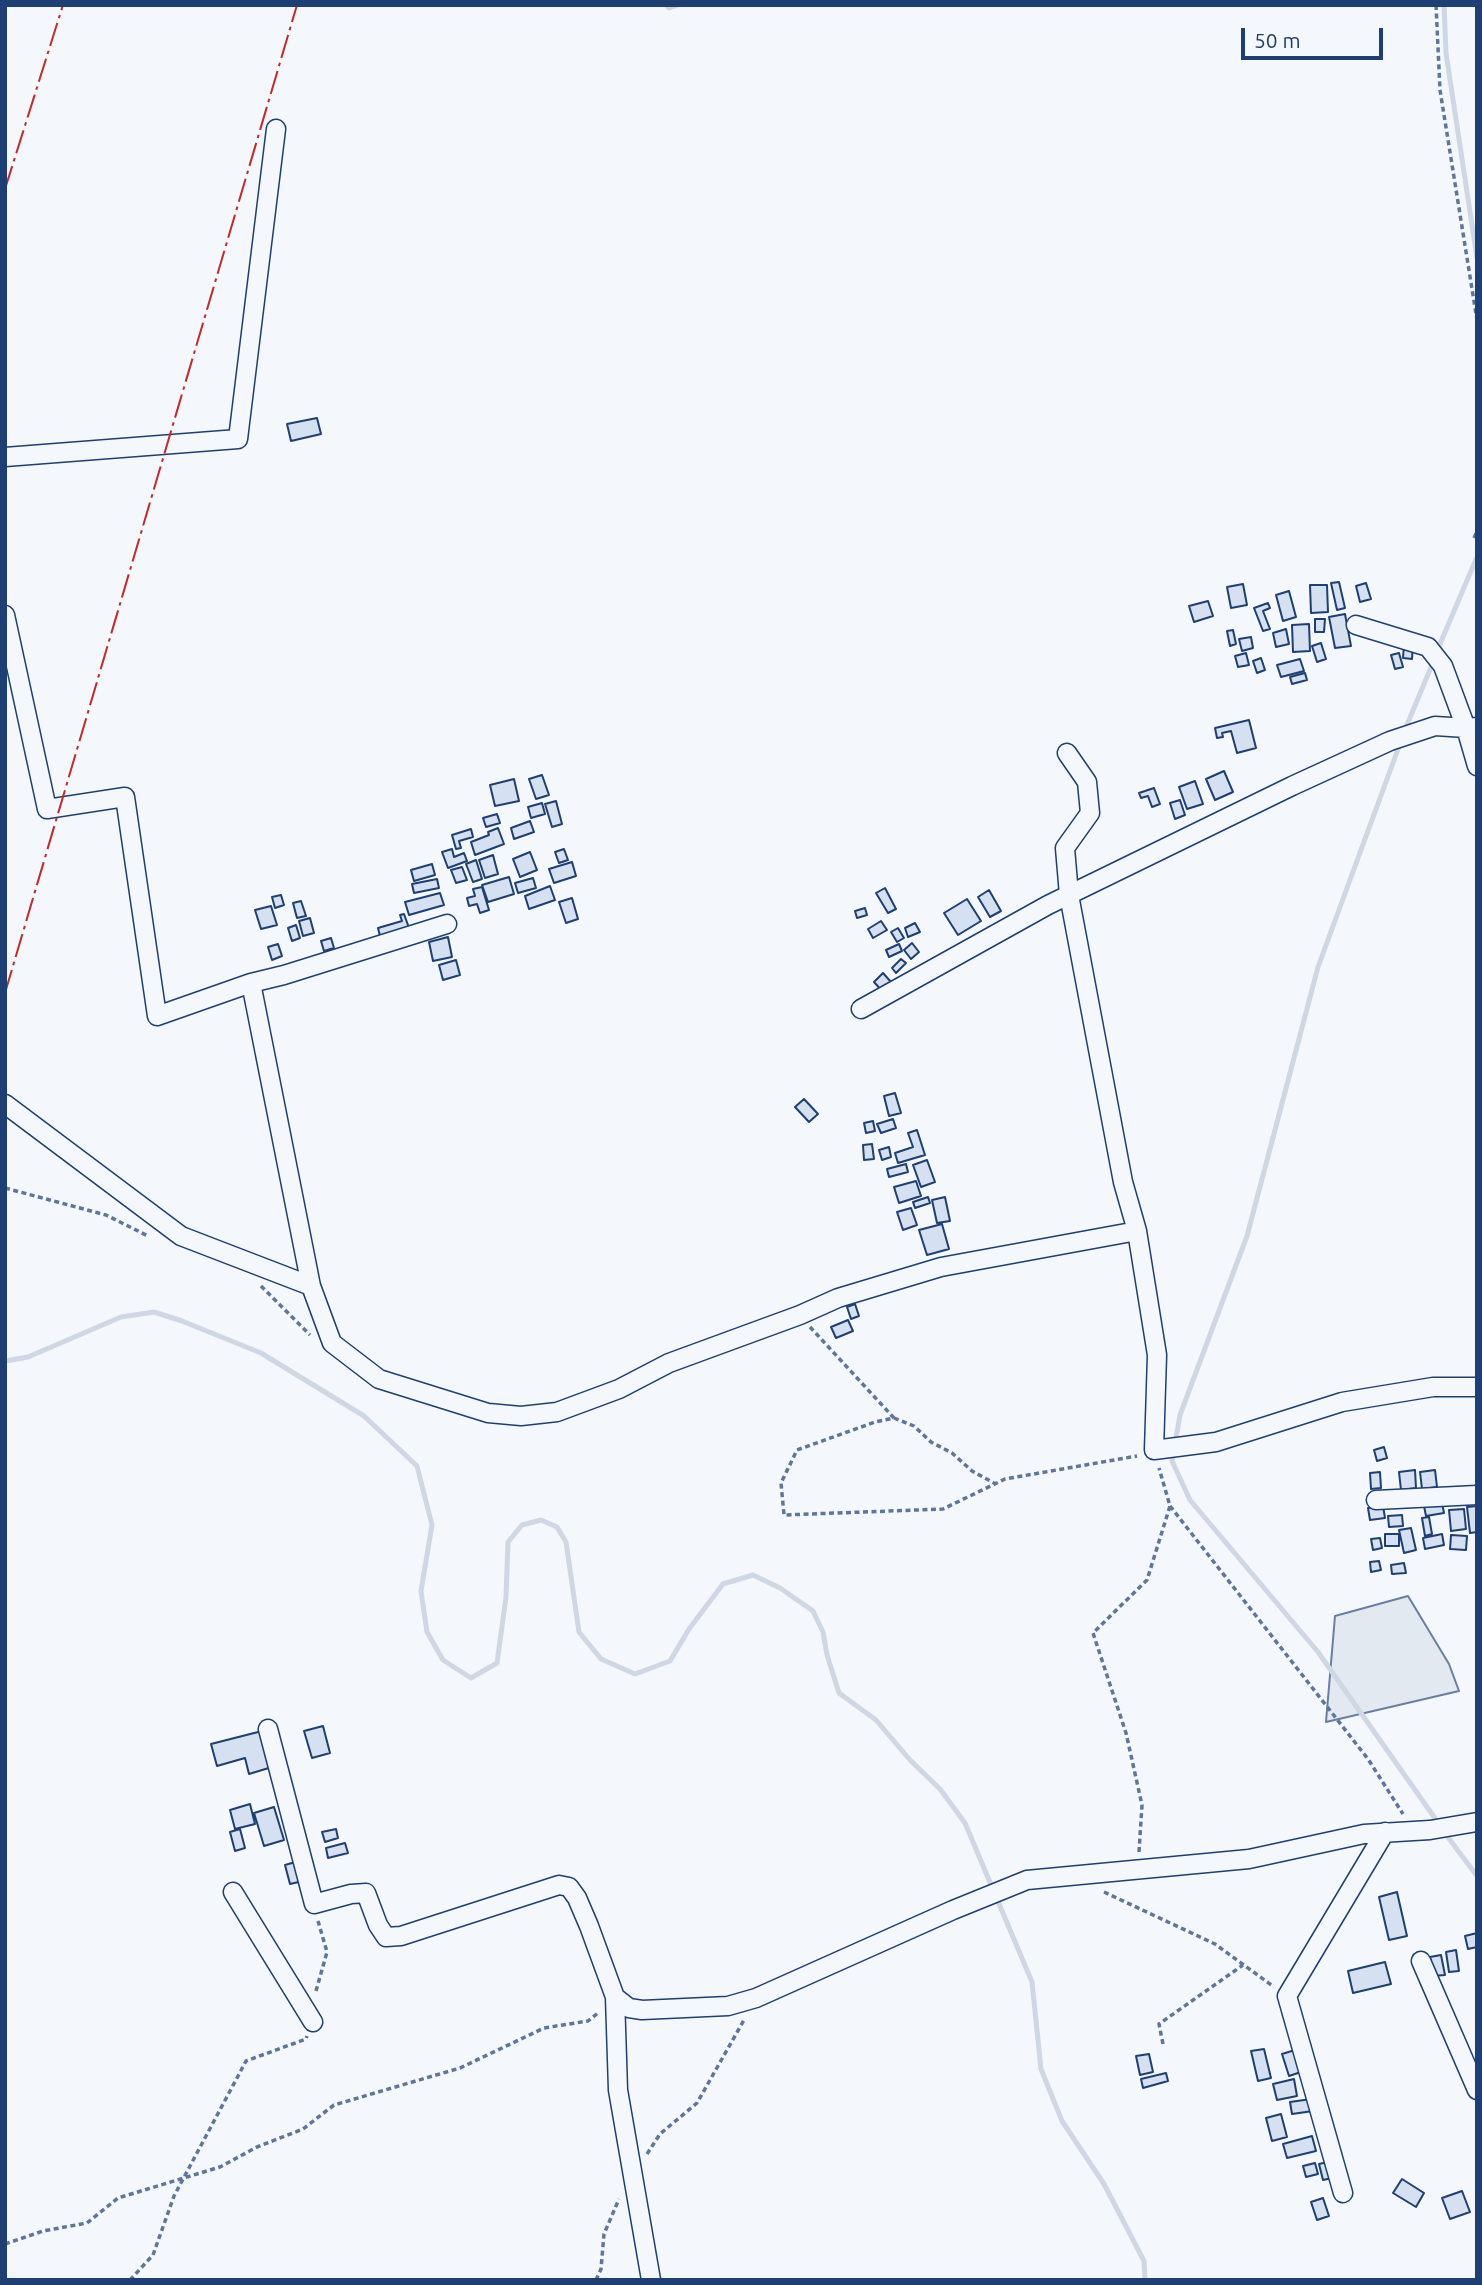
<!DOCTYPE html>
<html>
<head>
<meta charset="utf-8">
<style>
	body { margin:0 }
	#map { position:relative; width:1482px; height:2285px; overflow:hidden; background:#f4f7fb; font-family:Ubuntu,sans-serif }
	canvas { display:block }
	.frame { position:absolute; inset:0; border:7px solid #1d3f73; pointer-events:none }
	.scale { position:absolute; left:1241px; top:28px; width:142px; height:32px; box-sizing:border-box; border:4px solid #1d3f73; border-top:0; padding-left:9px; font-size:21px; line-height:24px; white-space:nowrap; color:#1d3f73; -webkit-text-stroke:5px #f4f7fb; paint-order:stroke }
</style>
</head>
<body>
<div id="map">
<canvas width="1482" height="2285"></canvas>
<div class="frame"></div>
<div class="scale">50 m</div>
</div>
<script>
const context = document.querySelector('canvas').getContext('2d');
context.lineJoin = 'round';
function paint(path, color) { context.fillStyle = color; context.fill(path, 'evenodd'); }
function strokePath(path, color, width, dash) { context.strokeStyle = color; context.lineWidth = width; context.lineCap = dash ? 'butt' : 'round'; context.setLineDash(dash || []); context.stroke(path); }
const green = new Path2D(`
	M1408,1596L1449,1664L1459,1691L1326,1722L1335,1616Z`);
const stream = new Path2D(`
	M666,5L669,8L678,5
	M1444,5L1446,53L1477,258
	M1437,651L1477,557
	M1404,732L1434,660
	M1401,741L1318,967L1247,1236L1180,1415L1172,1461L1190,1500L1318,1652L1439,1824
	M5,1361L28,1357L121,1317L154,1312L182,1321L261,1353L364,1416L417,1466L432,1525L421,1591L427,1632L443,1660L471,1678L497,1663L506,1597L508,1542L522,1525L541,1520L557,1527L566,1542L579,1632L601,1659L635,1674L670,1661L689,1629L723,1584L753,1575L780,1588L813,1611L823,1632L827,1655L839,1693L876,1720L910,1760L940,1789L965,1823L1032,1982L1041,2069L1062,2121L1104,2184L1144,2261L1145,2280
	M1444,1832L1477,1876`);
const building = new Path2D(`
	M317,418L321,434L291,441L287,424Z
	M1339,582L1345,608L1337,610L1331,583Z
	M1366,583L1371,599L1360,602L1356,586Z
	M1243,584L1247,605L1231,608L1227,587Z
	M1310,585H1327L1328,612L1311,613Z
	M1289,591L1296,617L1283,621L1276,595Z
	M1208,601L1213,616L1194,622L1189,606Z
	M1268,603L1270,608L1263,611L1270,629L1263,631L1254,608Z
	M1345,614L1351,646L1335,648L1329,617Z
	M1315,619H1325L1324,632H1315Z
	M1309,624L1310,651L1293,652L1292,625Z
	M1286,629L1289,644L1276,647L1273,633Z
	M1233,630L1236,644L1230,646L1227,631Z
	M1251,637L1253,648L1242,651L1239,639Z
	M1321,643L1326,659L1317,662L1312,646Z
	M1404,644L1413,645L1412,659L1403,658Z
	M1246,653L1249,665L1238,667L1235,656Z
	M1399,653L1403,667L1395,669L1391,655Z
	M1261,658L1265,670L1257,673L1253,661Z
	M1300,659L1304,671L1281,677L1277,665Z
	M1305,673L1307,680L1292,684L1290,677Z
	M1249,720L1256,748L1237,753L1231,731L1222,733L1223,737L1217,738L1215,728Z
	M1224,771L1233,792L1215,800L1206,779Z
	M542,775L549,795L536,799L529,779Z
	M514,779L519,801L495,806L490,785Z
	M1195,781L1203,804L1187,809L1179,787Z
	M1154,788L1160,804L1152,807L1148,796L1141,798L1139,793Z
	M1180,800L1185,815L1175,819L1170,803Z
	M556,801L562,824L552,827L545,804Z
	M542,803L545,814L531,818L528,807Z
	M497,814L500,823L486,827L483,818Z
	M530,821L534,832L514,839L511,828Z
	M498,828L504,844L475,855L471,842L489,835L488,832Z
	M471,829L473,837L459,841L461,848L456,849L452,835Z
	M452,849L454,857L464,853L467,861L448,868L442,852Z
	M564,849L568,860L559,863L555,852Z
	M530,852L537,870L520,877L513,859Z
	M493,855L498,874L485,878L479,860Z
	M476,860L482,879L473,882L466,864Z
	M572,862L576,876L554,883L549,869Z
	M432,864L435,875L414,881L411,870Z
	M462,867L467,880L456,883L451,870Z
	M509,877L514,894L488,902L482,885Z
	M533,878L536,888L518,893L515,883Z
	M437,879L439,888L414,893L412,884Z
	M550,886L555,900L529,909L525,896Z
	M482,887L489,910L480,913L477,904L469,906L467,898L475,896L473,889Z
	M885,888L896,909L888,913L876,893Z
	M989,890L1001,911L990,917L978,897Z
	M440,893L444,905L409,915L405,902Z
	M281,895L284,905L275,908L272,897Z
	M572,898L578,919L566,923L559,902Z
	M967,899L981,921L958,935L944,913Z
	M301,901L306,916L297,918L293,903Z
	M271,906L277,925L261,929L255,910Z
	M865,908L867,915L857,918L855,911Z
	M404,914L409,928L380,936L378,928L402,921L400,915Z
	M310,918L314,933L303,936L299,921Z
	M881,921L887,930L873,938L868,929Z
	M915,923L920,932L908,937L905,928Z
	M296,925L300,938L292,941L288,928Z
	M898,928L904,938L897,942L891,932Z
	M448,937L452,957L433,961L429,942Z
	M331,938L334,948L324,951L321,941Z
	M912,943L919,952L911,959L904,950Z
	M278,944L282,956L272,960L268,947Z
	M899,944L902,951L889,957L886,950Z
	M901,959L906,963L896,973L892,968Z
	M456,960L460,975L443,980L439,965Z
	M883,973L891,982L882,991L874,982Z
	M895,1093L901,1113L889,1116L884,1096Z
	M804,1099L818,1114L809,1122L795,1107Z
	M893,1119L896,1128L881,1133L877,1124Z
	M873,1121L875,1131L866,1133L864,1123Z
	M917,1130L925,1155L898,1163L895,1153L913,1147L908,1133Z
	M872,1144L874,1159L864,1160L863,1145Z
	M889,1147L891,1157L882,1160L879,1150Z
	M927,1160L935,1182L921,1187L913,1165Z
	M906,1164L908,1172L889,1177L887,1169Z
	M916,1181L921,1196L899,1203L894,1187Z
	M928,1197L930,1203L915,1208L913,1202Z
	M945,1197L950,1221L937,1223L932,1200Z
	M911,1208L917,1225L903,1230L897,1212Z
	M942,1224L949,1249L927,1255L919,1230Z
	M855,1304L859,1316L851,1319L847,1307Z
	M848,1320L853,1331L836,1338L831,1327Z
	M1384,1447L1387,1458L1377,1461L1374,1450Z
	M1415,1470L1416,1488L1401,1490L1399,1472Z
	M1435,1470L1437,1487L1422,1489L1420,1472Z
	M1380,1472L1381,1488L1371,1489L1370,1473Z
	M1442,1503L1444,1513L1426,1516L1424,1506Z
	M1383,1506L1385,1518L1370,1520L1368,1508Z
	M1477,1506V1532L1470,1533L1467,1507Z
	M1464,1509L1466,1529L1451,1531L1449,1510Z
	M1402,1515L1403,1526L1389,1527L1388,1516Z
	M1429,1517L1432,1534L1425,1536L1422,1518Z
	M1411,1528L1416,1550L1404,1553L1399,1530Z
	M1385,1534H1399V1546H1385Z
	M1442,1534L1444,1545L1425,1549L1423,1538Z
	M1451,1535L1467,1536L1466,1550L1450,1549Z
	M1380,1538L1382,1548L1373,1550L1371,1539Z
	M1379,1561L1381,1570L1371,1572L1370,1562Z
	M1404,1563L1406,1573L1392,1574L1391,1565Z
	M323,1726L330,1753L312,1758L304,1731Z
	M262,1731L272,1767L249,1774L245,1758L217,1766L211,1744Z
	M250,1804L255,1824L235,1829L230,1810Z
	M274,1807L284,1840L264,1846L254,1813Z
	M240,1829L245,1848L235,1851L230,1832Z
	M336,1829L338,1838L325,1842L322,1832Z
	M345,1843L348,1853L328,1858L326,1848Z
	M299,1861L303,1881L290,1884L285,1865Z
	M1397,1892L1407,1936L1389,1940L1379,1897Z
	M1477,1933V1947L1468,1949L1465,1936Z
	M1456,1950L1459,1971L1449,1972L1446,1952Z
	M1441,1955L1445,1975L1433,1976L1430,1957Z
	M1385,1962L1391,1984L1353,1993L1348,1971Z
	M1264,2049L1271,2078L1258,2081L1251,2051Z
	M1295,2050L1301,2072L1289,2076L1282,2054Z
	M1149,2054L1153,2072L1140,2075L1136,2056Z
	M1166,2073L1168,2081L1143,2088L1141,2079Z
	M1294,2079L1297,2096L1277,2100L1273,2084Z
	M1311,2099L1313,2111L1292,2114L1290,2102Z
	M1281,2114L1287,2137L1272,2141L1266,2118Z
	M1312,2136L1316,2151L1287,2158L1283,2144Z
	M1328,2162L1332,2178L1323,2180L1319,2164Z
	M1315,2163L1318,2174L1306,2177L1303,2166Z
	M1402,2179L1424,2193L1416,2207L1393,2193Z
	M1462,2191L1470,2212L1450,2219L1442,2198Z
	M1323,2198L1329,2216L1317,2220L1311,2202Z`);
const path = new Path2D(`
	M1436,5L1440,90L1477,320
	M1474,538L1477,531
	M5,1188L106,1215L148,1236
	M261,1286L310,1335
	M810,1327L894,1418L875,1422L797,1450L781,1483L784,1515L943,1509L1005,1479L1137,1456
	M894,1418L914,1426L931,1442L952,1453L972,1471L994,1483
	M1170,1506L1368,1759L1403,1814
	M1139,1852L1142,1805L1126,1733L1093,1633L1147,1580L1170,1506L1159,1468
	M1104,1892L1215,1944L1274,1987
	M316,1991L327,1952L318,1921
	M1163,2044L1159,2024L1243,1965
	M647,2154L660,2134L697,2103L744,2020
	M5,2244L43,2231L87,2223L118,2198L220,2167L257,2147L303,2129L334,2105L460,2068L544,2028L588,2021L598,2013
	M130,2280L153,2255L174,2196L246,2061L306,2039L307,2036
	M596,2280L601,2269L604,2234L619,2199`);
const minor = new Path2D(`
	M5,457L238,439L276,129
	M5,615L47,809L125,797L157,1016L251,983L311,1286L332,1343L379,1379L488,1413L521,1416L557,1412L619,1389L669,1363L800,1315L838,1298L941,1267L1137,1231
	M1477,727L1466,728L1477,766
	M1067,753L1087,782L1090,813L1065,848L1069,895L1123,1182L1137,1231L1157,1355L1154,1450L1216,1442L1342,1402L1433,1387H1477
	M251,983L284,975L447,924
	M861,1009L1048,905L1292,786L1390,741L1435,726L1466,728L1443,666L1428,647L1356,625
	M5,1104L181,1236L311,1286
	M1376,1500L1477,1495
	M268,1729L314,1904L351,1894L366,1893L378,1925L386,1937L401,1936L559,1885L569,1887L577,1898L589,1926L615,1997L629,2008L642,2010L728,2006L756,1998L953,1910L1027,1880L1249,1859L1364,1834L1430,1830L1477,1822
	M233,1892L313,2022
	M1421,1961L1477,2090
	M615,1997L618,2090L651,2280
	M1343,2193L1287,1996L1385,1832`);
const power = new Path2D(`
	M5,189L63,5
	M5,993L297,5`);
paint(green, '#e3e9f0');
strokePath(green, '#687fa3', 2);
strokePath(stream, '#cfd7e4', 5);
paint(building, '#d5e0f0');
strokePath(building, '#1d3f73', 2);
strokePath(minor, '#1d3f73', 21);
strokePath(path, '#5e769c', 3.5, [5, 3.5]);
strokePath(minor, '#f4f7fb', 18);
strokePath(power, '#c62828', 2, [24, 5, 3.5, 5]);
</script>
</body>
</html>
